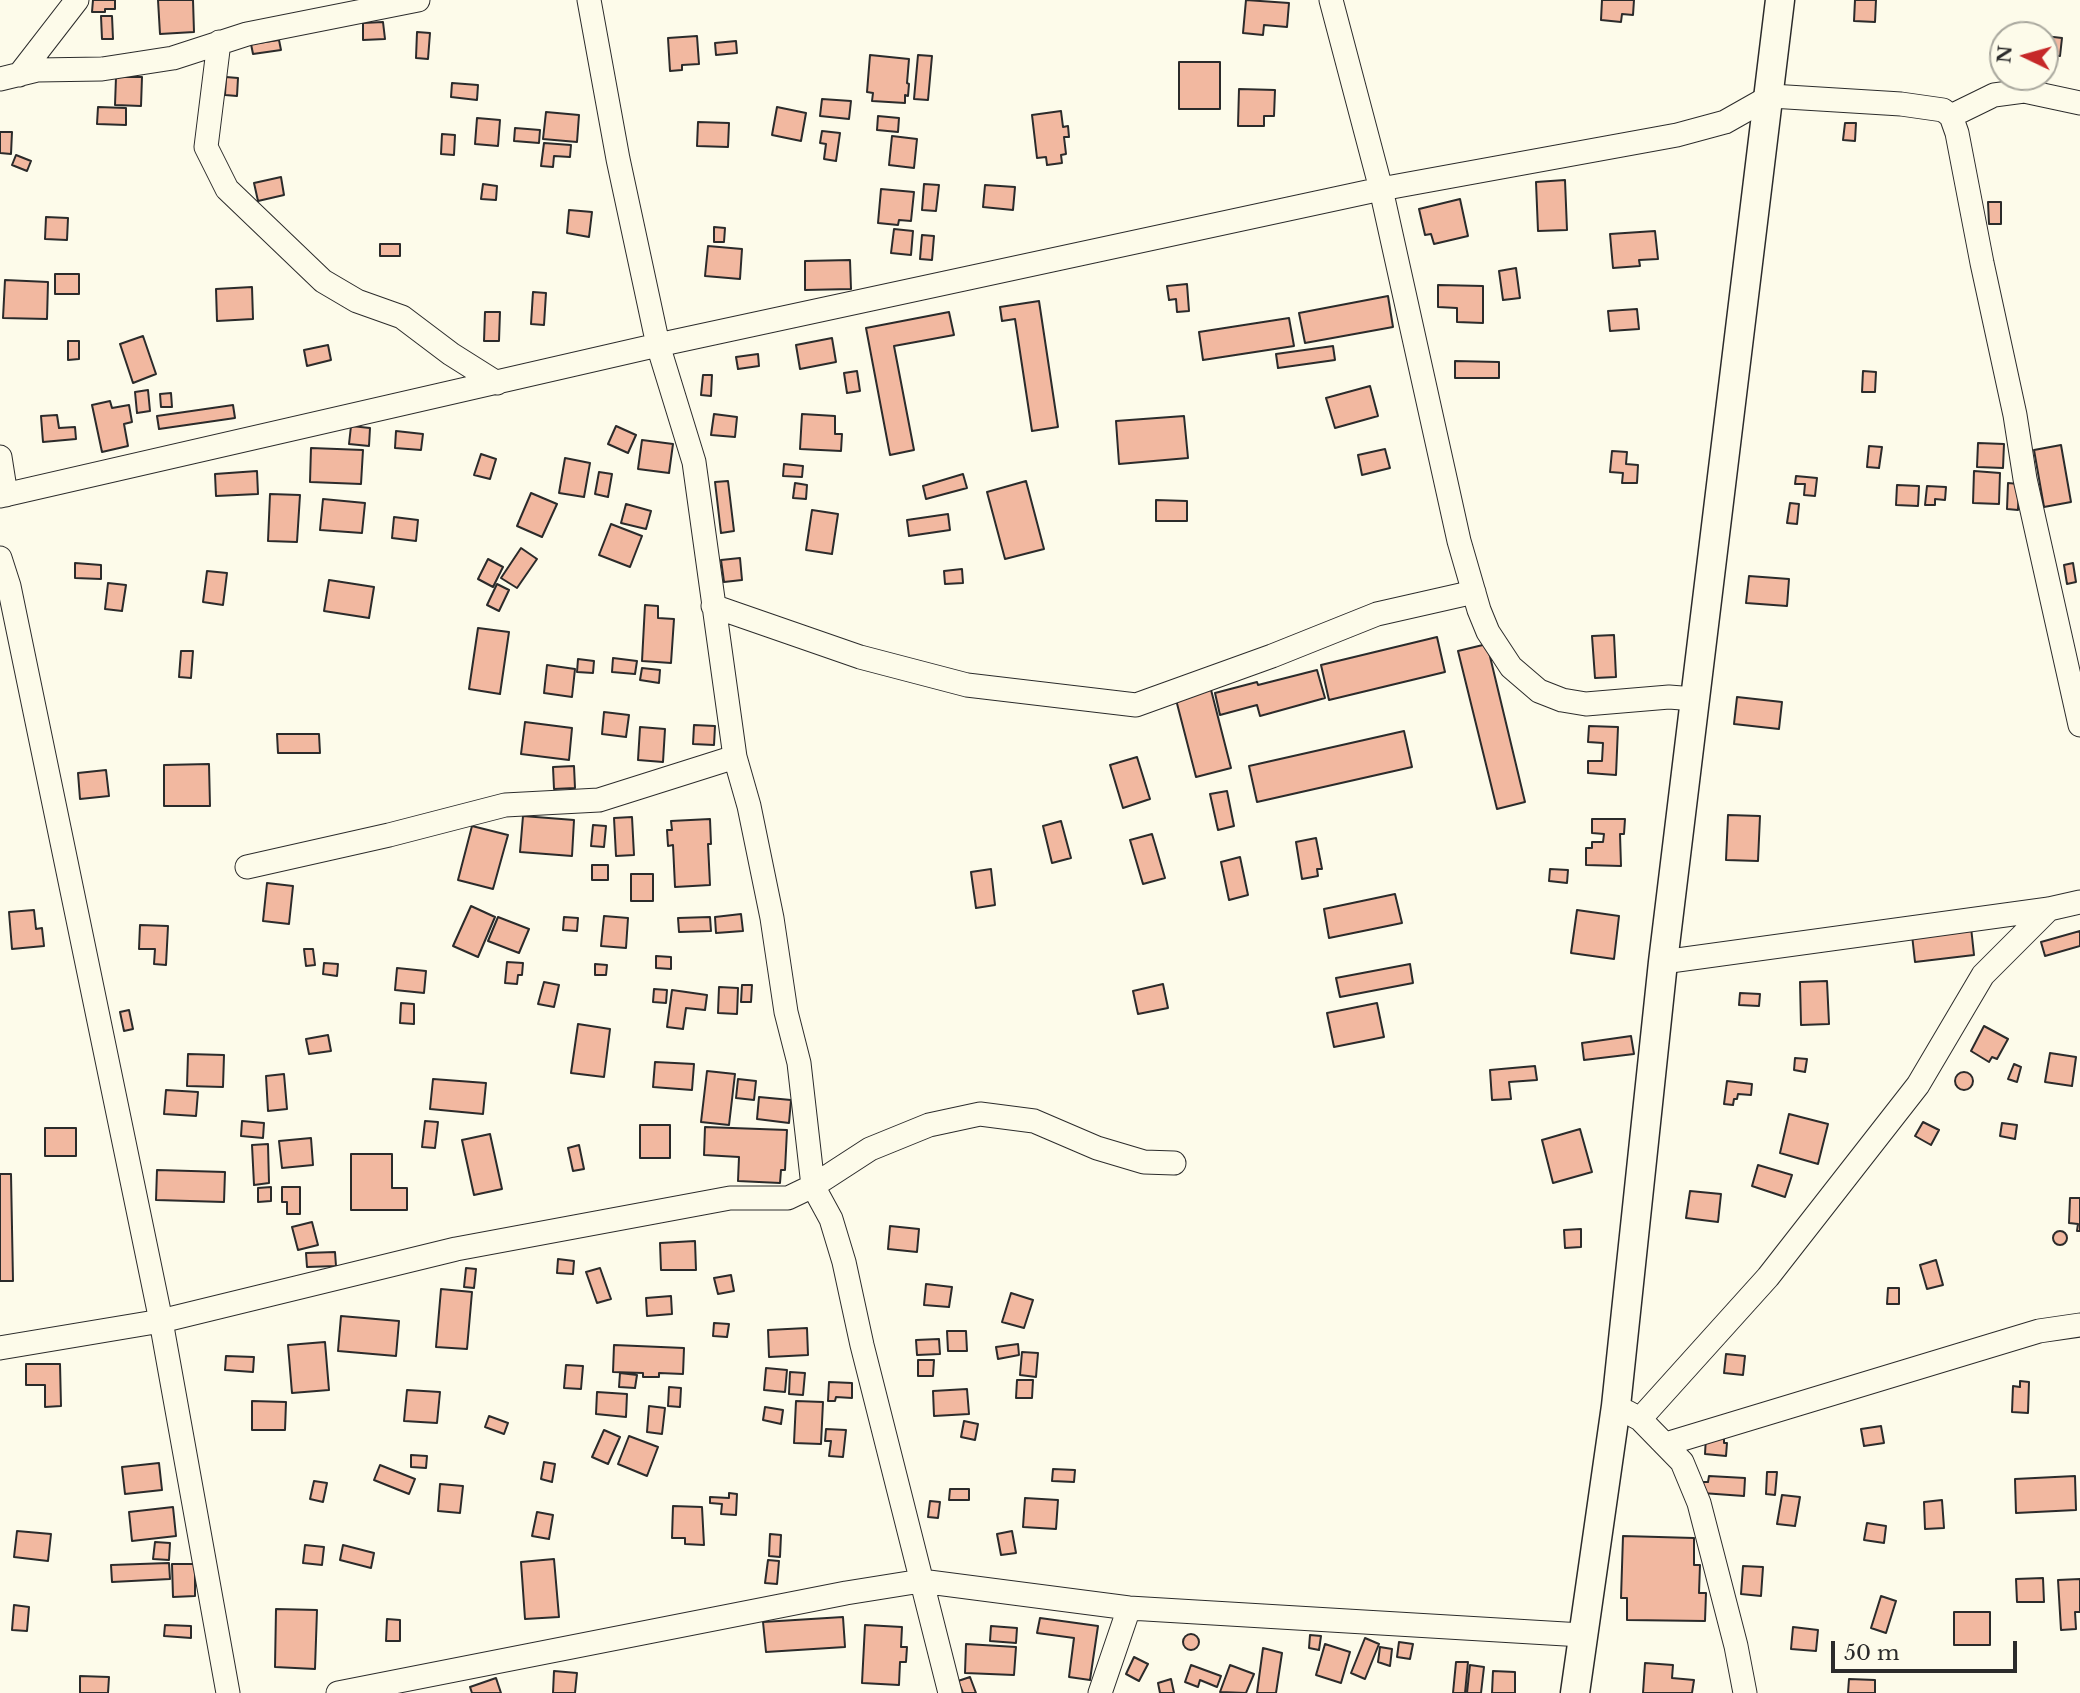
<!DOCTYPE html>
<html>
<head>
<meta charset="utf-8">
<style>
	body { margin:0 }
	#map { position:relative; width:2080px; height:1693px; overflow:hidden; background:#fdfbea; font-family:"Libre Baskerville",serif }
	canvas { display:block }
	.north { position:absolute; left:1989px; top:21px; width:70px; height:70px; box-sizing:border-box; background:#fdfbea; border:2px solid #a9a89e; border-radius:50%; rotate:275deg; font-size:19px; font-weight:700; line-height:28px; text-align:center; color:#2b2b2b }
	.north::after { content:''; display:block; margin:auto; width:24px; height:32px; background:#c62828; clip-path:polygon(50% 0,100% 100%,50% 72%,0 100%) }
	.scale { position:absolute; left:1831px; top:1641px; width:186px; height:32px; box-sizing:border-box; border:4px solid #2b2b2b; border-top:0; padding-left:9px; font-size:21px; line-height:24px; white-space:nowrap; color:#2b2b2b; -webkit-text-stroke:5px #fdfbea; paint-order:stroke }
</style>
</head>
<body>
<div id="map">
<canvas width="2080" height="1693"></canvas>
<div class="north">N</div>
<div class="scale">50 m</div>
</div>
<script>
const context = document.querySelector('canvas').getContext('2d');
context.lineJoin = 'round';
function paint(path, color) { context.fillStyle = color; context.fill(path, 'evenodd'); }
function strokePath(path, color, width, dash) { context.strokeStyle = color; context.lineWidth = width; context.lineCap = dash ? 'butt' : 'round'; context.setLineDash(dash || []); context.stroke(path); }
const building = new Path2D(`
	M93,0H115V9H105V12H92Z
	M158,0H193L194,32L160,34Z
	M1246,0L1289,3L1287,27L1264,25L1263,35L1243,33Z
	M1602,0H1634L1633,15L1622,14L1621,22L1601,20Z
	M1855,0H1876L1875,22L1854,21Z
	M101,16H112L113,39H102Z
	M383,22L385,39L363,40V23Z
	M417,32L430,33L428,59L416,58Z
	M697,36L699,64L682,65V70L670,71L668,38Z
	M2045,36L2062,38L2060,56L2045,55Z
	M279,40L281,50L253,54L251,44Z
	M736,41L737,53L716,55L715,43Z
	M870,55L909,59L907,83L909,84L908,96L905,95V103L872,101L873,93L867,92Z
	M918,55L932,56L928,100L914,99Z
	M1179,62H1220V109H1179Z
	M116,77H142L141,106L115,105Z
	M226,77L238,78L237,96L225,95Z
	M452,83L478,85L477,100L451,97Z
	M1239,89L1275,90L1274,116H1264V126H1238Z
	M822,99L851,101L849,119L820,116Z
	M98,107L126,108V125L97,124Z
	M777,107L806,113L801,141L772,135Z
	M1061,111L1063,127L1068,126L1069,137H1064L1066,154L1061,155L1062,163L1047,165L1046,157L1037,158L1032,115Z
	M546,112L579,115L577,142L543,139Z
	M878,116L899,118L898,132L877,130Z
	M477,118L500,120L498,146L475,144Z
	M698,122L729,123L728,147L697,146Z
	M1845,123H1856L1855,141L1843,140Z
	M515,128L540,130L539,143L514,141Z
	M822,131L840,133L836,161L824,159L826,144L820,143Z
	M0,132H12L11,154L0,153Z
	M442,134L455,135L454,155L441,154Z
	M892,136L917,139L914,168L889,165Z
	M544,143L571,145L570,157L554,156L553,167L541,166Z
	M16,155L31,161L27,171L12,165Z
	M281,177L284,195L258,201L254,183Z
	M1565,180L1567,230L1538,231L1536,182Z
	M483,184L497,186L496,200L481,199Z
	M924,184L939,185L936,211L922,210Z
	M985,185L1015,187L1013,210L983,207Z
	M881,189L914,192L911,221L899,220L898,225L878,223Z
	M1460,199L1468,236L1434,244L1431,234L1425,235L1419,209Z
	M1988,202H2001V224H1989Z
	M569,210L592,212L589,237L567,233Z
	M46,217L68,218L67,240L45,239Z
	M714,227L725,228L724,242H714Z
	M894,229L913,231L911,255L891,253Z
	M1655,231L1658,259L1639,260L1640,266L1613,268L1610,234Z
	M922,235L934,236L932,260L920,259Z
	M380,244H400V256H380Z
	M708,246L742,249L740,279L705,276Z
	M850,260L851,289L805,290V261Z
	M1516,268L1520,298L1503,300L1499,271Z
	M55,274H79V294H55Z
	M5,280L48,282L47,319L3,318Z
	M1187,284L1189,311L1177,312L1176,299L1169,300L1167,286Z
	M1438,285L1483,286V323L1457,322V308L1438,307Z
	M252,287L253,319L217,321L216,289Z
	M533,292L546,293L544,325L531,324Z
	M1388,296L1393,327L1305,343L1299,313Z
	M1039,301L1058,427L1032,431L1015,319L1002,321L1000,307Z
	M1637,309L1639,329L1610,331L1608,311Z
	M485,312H500L499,341H484Z
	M949,312L954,335L894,346L914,450L890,455L866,328Z
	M1289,318L1294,346L1203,360L1199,332Z
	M143,336L156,374L133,383L120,344Z
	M832,338L836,362L800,369L796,345Z
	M68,341H79V359L68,360Z
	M328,345L331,360L307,366L304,350Z
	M1333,346L1335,360L1278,368L1276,354Z
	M758,354L759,366L738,369L736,357Z
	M1455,361L1499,362V378H1455Z
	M857,371L860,391L847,393L844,373Z
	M1863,371L1876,372L1875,392H1862Z
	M703,375H712L711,396L701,395Z
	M1370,386L1378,416L1335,428L1326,398Z
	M148,390L150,411L137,413L135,392Z
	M171,393L172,407H161L160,394Z
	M110,401L112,408L129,405L132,422L124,424L128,446L102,452L92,405Z
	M233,405L235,418L159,429L157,416Z
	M714,414L737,417L735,437L711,435Z
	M802,414L835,416V434H842L841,451L800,449Z
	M57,415L59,428L75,427L76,439L43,442L41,416Z
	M1184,416L1188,458L1119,464L1116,421Z
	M351,426L370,428L369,446L349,444Z
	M616,426L636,435L628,453L608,444Z
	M396,431L423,434L421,450L395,448Z
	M642,440L673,444L669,473L638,469Z
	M1978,443L2004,444L2003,468L1977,467Z
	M2061,445L2071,502L2044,507L2034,450Z
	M1869,446L1882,447L1879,468L1867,467Z
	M311,448L363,450L361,484L310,482Z
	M1385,449L1390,468L1362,475L1358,455Z
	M1612,451L1627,452L1626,464L1638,465L1637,483H1622L1623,473L1610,472Z
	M481,454L496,459L490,479L474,475Z
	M565,458L590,463L584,497L559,493Z
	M784,464L803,466L802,477L783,476Z
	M257,471L258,494L216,496L215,474Z
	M1974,471L2000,473L1999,504L1973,503Z
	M599,472L612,474L608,497L595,494Z
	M963,474L967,488L926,499L923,486Z
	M1796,476L1817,478L1815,496L1804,495L1805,484H1795Z
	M728,481L734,531L721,533L715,482Z
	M1026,481L1044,549L1005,559L987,492Z
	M795,483L807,485L806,499L793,498Z
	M2008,483L2019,484L2018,510L2007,509Z
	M1897,485L1919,486L1918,506L1896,505Z
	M1927,486L1946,487L1945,500L1935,499V505H1925Z
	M531,493L557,504L542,537L517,526Z
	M270,494L300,495L297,542L268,541Z
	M323,499L365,503L362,533L320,530Z
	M1156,500L1187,501V521H1156Z
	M1790,503L1799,504L1797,524L1787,523Z
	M626,504L651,511L646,529L621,523Z
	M812,510L838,514L832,554L806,550Z
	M948,514L950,530L909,536L907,520Z
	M394,517L418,520L416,541L392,538Z
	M611,524L642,536L630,567L599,555Z
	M521,548L537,559L517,588L501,578Z
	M740,558L742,580L724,582L721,560Z
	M488,559L503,567L493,587L478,579Z
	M75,563L101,565V579L75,578Z
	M2073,563L2076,582L2067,584L2064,565Z
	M962,569L963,583L945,584L944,571Z
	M207,571L227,573L223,605L203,602Z
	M1749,576L1789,579L1787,606L1746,603Z
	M329,580L374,587L369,618L324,611Z
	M108,583L126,585L122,611L105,609Z
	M497,584L509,590L499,611L487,605Z
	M645,605L658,606V618L674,619L671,663L642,661Z
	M478,628L509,632L500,694L469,689Z
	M1614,635L1616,677L1595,678L1592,636Z
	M1437,637L1445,672L1329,700L1321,665Z
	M1487,644L1525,802L1497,809L1458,651Z
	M181,651H193L191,678L179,677Z
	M613,658L637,661L635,674L612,672Z
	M578,659L594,661L593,673L577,672Z
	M547,665L575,669L572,697L544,693Z
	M642,668L660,670L659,683L640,680Z
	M1317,670L1325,698L1260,716L1257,705L1220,715L1215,693L1257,682L1258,685Z
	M1208,678L1231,768L1196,777L1173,688Z
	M1737,697L1782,702L1779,729L1734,724Z
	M604,712L629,715L626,737L602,734Z
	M525,722L572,728L569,760L521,754Z
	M694,725L715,726L714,745L693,744Z
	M1589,726L1618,727L1616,775L1588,773V761H1602L1603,743L1588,742Z
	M640,727L665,729L663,762L638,760Z
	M1404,731L1412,767L1257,802L1249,766Z
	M277,734H319L320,753H278Z
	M1137,757L1150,799L1123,808L1110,765Z
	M209,764L210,806H164V765Z
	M574,766L575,788L554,789L553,767Z
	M106,770L109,796L80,799L78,773Z
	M1227,791L1234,826L1218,830L1210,794Z
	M1728,815L1760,816L1758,861L1726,860Z
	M523,816L574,820L572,856L520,852Z
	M632,817L634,855L616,856L614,818Z
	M710,819L711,844H708L710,885L675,887L673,845L668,846L667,830H672L671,821Z
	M1592,819H1625L1624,834H1620L1621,866L1586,865V848H1592V842H1603L1604,834L1592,833Z
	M1061,821L1071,858L1052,863L1043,826Z
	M593,825L606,826L604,847L591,846Z
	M472,826L508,835L493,889L458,880Z
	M1152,834L1165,878L1143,884L1130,840Z
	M1316,838L1322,869H1317L1318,876L1302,879L1296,842Z
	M1240,857L1248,895L1229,900L1221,862Z
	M592,865H608V880H592Z
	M991,869L995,905L976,908L971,872Z
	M1550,869L1568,870L1567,883L1549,881Z
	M631,874H653V901H631Z
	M267,883L293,886L289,924L263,921Z
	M1395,894L1402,923L1329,938L1324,909Z
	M471,906L495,917L478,957L453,946Z
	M34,910L36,929L42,928L44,946L12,949L9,912Z
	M1577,910L1619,916L1614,959L1571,953Z
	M741,914L743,931L716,933L715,917Z
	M604,916L628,918L626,948L601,946Z
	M498,917L529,929L519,953L488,941Z
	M564,917L578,918L577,931L563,930Z
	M710,917L711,931L679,932L678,918Z
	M140,925L168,926L166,965L154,964L155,949H139Z
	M1971,927L1974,955L1915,962L1912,935Z
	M2080,931V946L2045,956L2041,942Z
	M304,949H313L315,965L306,966Z
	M656,956L671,957V969L656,968Z
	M507,962L523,963L522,975H518L517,984L505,983Z
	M324,963L338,964L337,976L323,974Z
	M595,964L607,965L606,975H595Z
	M1410,964L1413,983L1340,997L1336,978Z
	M397,968L426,971L424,993L395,990Z
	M1827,981L1829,1024L1801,1025L1800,982Z
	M544,982L559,985L554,1007L538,1004Z
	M1163,984L1168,1008L1138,1014L1133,991Z
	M742,985H752L751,1002H741Z
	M719,987L738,988L737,1014L718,1013Z
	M654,989L667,990L666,1003L653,1002Z
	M672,990L707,995L705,1010L686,1008L683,1029L667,1027Z
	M1740,993L1760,994L1759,1006L1739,1005Z
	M401,1003L414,1004V1024L400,1023Z
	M1377,1003L1384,1037L1334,1047L1327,1013Z
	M129,1010L133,1029L124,1031L120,1012Z
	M578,1024L610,1029L604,1077L571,1073Z
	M1984,1026L2008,1039L1997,1059L1992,1057L1989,1062L1971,1051Z
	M328,1035L331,1051L309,1054L306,1039Z
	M1631,1036L1634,1054L1584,1060L1582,1043Z
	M2050,1053L2076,1057L2072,1086L2045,1082Z
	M188,1054L224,1055L223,1087L187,1086Z
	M1795,1058L1807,1059L1805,1072L1794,1070Z
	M655,1062L694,1064L692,1090L653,1087Z
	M2014,1064L2021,1067L2017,1082L2008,1079Z
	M1535,1066L1537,1080L1509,1082L1511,1099L1492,1100L1490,1070Z
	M707,1071L735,1074L729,1125L701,1122Z
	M1955 1081a9 9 0 1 1 18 0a9 9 0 1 1-18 0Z
	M284,1074L287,1109L268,1111L266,1076Z
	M433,1079L486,1083L483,1114L430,1109Z
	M738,1079L756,1081L754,1100L736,1098Z
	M1727,1081L1752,1084L1751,1095L1738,1094L1737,1099H1734L1733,1105L1724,1104Z
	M166,1090L198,1092L196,1116L164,1114Z
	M759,1097L791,1100L789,1123L757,1119Z
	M1789,1114L1828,1124L1818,1164L1780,1153Z
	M242,1121L264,1123L263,1138L241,1136Z
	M425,1121L438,1122L435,1148L422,1147Z
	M1923,1122L1939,1130L1931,1145L1915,1136Z
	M2002,1123L2017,1125L2015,1139L2000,1136Z
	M640,1125H670V1158H640Z
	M705,1127L787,1130L785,1170H781L780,1183L738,1181L739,1157L704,1155Z
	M45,1128H76V1156H45Z
	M1580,1129L1592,1172L1553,1183L1542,1140Z
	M490,1134L502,1189L474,1195L462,1140Z
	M311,1138L313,1165L282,1168L279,1141Z
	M268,1144L269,1183L254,1185L252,1145Z
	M579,1145L584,1169L573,1171L568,1148Z
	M351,1154H392V1188H407V1210H351Z
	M1758,1165L1792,1175L1785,1197L1752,1186Z
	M157,1170L225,1172L224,1202L156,1200Z
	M0,1174H11L13,1281H0Z
	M271,1187V1201L258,1202V1188Z
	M282,1187H300V1214H287V1202H282Z
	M1690,1191L1721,1194L1718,1222L1686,1218Z
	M2070,1198H2080V1231H2077L2078,1224L2069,1223Z
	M312,1222L318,1245L298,1250L292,1227Z
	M890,1226L919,1229L917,1252L888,1249Z
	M1581,1229V1247L1565,1248L1564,1230Z
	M2053 1238a7 7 0 1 1 14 0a7 7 0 1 1-14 0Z
	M695,1241L696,1270H661L660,1243Z
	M335,1252L336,1266L307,1267L306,1253Z
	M558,1259L574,1261L573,1274L557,1273Z
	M1936,1260L1943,1285L1927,1289L1920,1265Z
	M466,1268L476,1269L474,1288L464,1287Z
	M600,1268L611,1299L597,1303L586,1272Z
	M731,1275L734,1291L718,1294L714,1278Z
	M926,1284L952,1287L949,1307L924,1305Z
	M1888,1288H1899V1304H1887Z
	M441,1289L472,1292L467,1349L436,1347Z
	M1011,1293L1033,1300L1024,1328L1002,1322Z
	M671,1296L672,1314L647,1316L646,1298Z
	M341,1316L399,1321L396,1356L338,1351Z
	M714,1323L729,1324L727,1337L713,1336Z
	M807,1328L808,1355L769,1357L768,1330Z
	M947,1331H966L967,1351H948Z
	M939,1339L940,1354L917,1355L916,1340Z
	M325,1342L329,1390L292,1393L288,1345Z
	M1018,1344L1019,1355L998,1359L996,1347Z
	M614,1345L684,1348L683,1374L659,1373V1377H643V1373L613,1372Z
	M1022,1352L1038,1353L1036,1377L1020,1375Z
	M1726,1354L1745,1356L1743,1375L1724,1373Z
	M226,1356L254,1357L253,1372L225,1370Z
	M918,1360H934L933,1376H918Z
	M26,1364H60L61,1406L45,1407V1385H26Z
	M566,1365L583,1366L581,1389L564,1388Z
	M766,1368L787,1370L785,1392L764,1390Z
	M790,1372L805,1373L803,1395L789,1394Z
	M620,1373L637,1375L635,1388L619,1387Z
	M1017,1380H1033L1032,1398H1016Z
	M2020,1381L2029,1382L2028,1413L2012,1412L2013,1386L2020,1387Z
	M829,1382L852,1383V1398L836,1397L835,1401H828Z
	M669,1387L681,1388L680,1407L668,1406Z
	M967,1389L969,1414L934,1416L933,1391Z
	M407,1390L440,1392L437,1423L404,1421Z
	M597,1392L627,1394L626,1417L596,1414Z
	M252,1401L286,1402L285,1430H252Z
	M796,1401L823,1402L821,1444L794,1443Z
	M649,1406L665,1408L662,1434L647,1432Z
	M765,1407L783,1410L781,1424L763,1420Z
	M489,1416L508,1423L504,1434L485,1427Z
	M964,1421L978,1424L975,1440L961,1437Z
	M1881,1426L1884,1443L1864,1446L1861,1429Z
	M826,1429L846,1430L843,1457L829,1456L831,1441H825Z
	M604,1430L620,1437L608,1464L592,1457Z
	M629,1436L658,1447L647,1476L618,1464Z
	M1706,1436L1724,1438V1443H1727L1726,1456L1705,1454Z
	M411,1455L427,1456L426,1468L411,1467Z
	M544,1462L555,1464L552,1482L541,1479Z
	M159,1463L162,1490L125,1494L122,1467Z
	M380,1465L415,1479L409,1494L374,1480Z
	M1053,1469L1075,1470L1074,1482L1052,1481Z
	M1767,1472H1777L1775,1495L1766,1494Z
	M1709,1476L1745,1478L1744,1496L1702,1493L1703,1482H1708Z
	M2075,1476L2076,1510L2016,1513L2015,1479Z
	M314,1481L327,1483L323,1502L310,1499Z
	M440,1484L463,1486L460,1513L438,1511Z
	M950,1489H969V1500H949Z
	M729,1493L737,1494L736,1515L721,1514L722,1504L710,1503V1497L729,1498Z
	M1782,1495L1800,1497L1795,1526L1777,1524Z
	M1025,1498L1058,1500L1056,1529L1023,1527Z
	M1942,1500L1944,1528L1925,1529L1924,1502Z
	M930,1501L940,1502L938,1518L928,1517Z
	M673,1506L702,1507L704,1545L685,1544V1538H672Z
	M173,1507L176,1536L132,1541L129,1512Z
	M537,1512L553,1515L549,1539L532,1536Z
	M1867,1523L1886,1526L1884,1543L1864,1540Z
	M17,1531L51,1534L48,1561L14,1557Z
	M1012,1531L1016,1553L1001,1555L997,1534Z
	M770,1534L781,1535L780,1557L769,1556Z
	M1623,1536L1694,1538V1565H1700L1699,1593H1706L1705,1621L1627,1620V1598H1621Z
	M155,1542L170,1543L169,1560L153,1559Z
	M305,1545L324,1547L322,1565L303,1563Z
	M343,1545L374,1553L371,1568L340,1560Z
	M554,1559L559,1617L525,1619L521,1562Z
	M768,1560L779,1561L777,1584L765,1583Z
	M169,1563L170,1579L112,1582L111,1565Z
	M172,1564H195V1596L173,1597Z
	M1743,1566L1763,1567L1761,1596L1741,1594Z
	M2043,1578L2044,1602H2017L2016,1579Z
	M2080,1579V1612H2075L2076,1629L2061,1630L2058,1580Z
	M1881,1596L1896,1601L1886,1633L1871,1628Z
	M14,1605L29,1607L27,1631L12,1630Z
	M276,1609L317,1610L315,1669L275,1667Z
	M1954,1612H1990V1645H1954Z
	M843,1617L845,1647L766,1652L763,1622Z
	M1040,1618L1098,1626L1090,1680L1069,1677L1074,1638L1037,1633Z
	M387,1619L400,1620V1641H386Z
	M165,1625L191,1626V1638L164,1636Z
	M865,1625L902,1627L901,1647H907L906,1662H900L899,1685L862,1683Z
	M991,1626L1017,1628L1016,1643L990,1641Z
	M1793,1627L1818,1630L1816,1651L1791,1649Z
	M1183 1642a8 8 0 1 1 16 0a8 8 0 1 1-16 0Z
	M1310,1635L1321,1636L1319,1650L1309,1648Z
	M1365,1638L1379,1644L1365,1679L1351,1673Z
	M1399,1642L1413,1644L1410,1659L1397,1657Z
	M966,1644L1016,1647L1014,1675L965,1673Z
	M1325,1644L1350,1652L1341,1683L1316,1675Z
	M1380,1647L1392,1649L1390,1666L1378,1662Z
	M1263,1648L1282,1653L1276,1693H1257Z
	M1134,1657L1148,1664L1139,1681L1126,1674Z
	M1456,1662H1468L1465,1693H1453Z
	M1645,1663L1673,1665L1672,1678L1694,1680L1692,1693H1643Z
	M1191,1665L1221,1676L1217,1687L1200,1680L1198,1687L1185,1682Z
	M1230,1665L1254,1674L1246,1693L1220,1692Z
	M1470,1665L1484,1667L1481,1693H1467Z
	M554,1671L577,1673L575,1693H553Z
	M1493,1671L1515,1672V1693H1492Z
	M80,1676L109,1677L108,1693H80Z
	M970,1677L976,1693H963L958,1681Z
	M496,1678L501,1693H472L470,1687Z
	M1171,1679L1174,1693H1160L1158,1683Z
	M1849,1679L1875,1680V1693H1848Z`);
const minor = new Path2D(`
	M589,0L618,159L658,345L694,462L735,757L749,806L772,918L786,1012L799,1063L813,1186L831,1219L844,1262L862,1345L950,1693
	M1331,0L1381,189L1459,541L1479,610L1488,632L1511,667L1539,691L1562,700L1586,704L1669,697L1695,699
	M219,42L206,147L227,189L323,281L357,301L402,317L451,354L497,383
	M19,75L77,0
	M0,79L37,70L102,69L173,58L247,34L418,0
	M1951,116L1994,95L2024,91L2080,103
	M0,457L6,495
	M0,496L658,345L1381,189L1677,135L1725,122L1771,96L1901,104L1943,110L1951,116L1957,133L1982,263L2015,415L2025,479L2080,725
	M0,558L9,586L161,1321L228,1693
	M713,606L860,657L967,685L1136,705L1272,656L1377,614L1474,592
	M247,867L389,835L505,805L599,800L735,757
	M1663,962L2049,909L2080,902
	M0,1348L161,1321L456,1249L730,1198H788L813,1186L870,1149L929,1125L980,1114L1034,1121L1097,1148L1144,1162L1174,1163
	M1627,1412L1640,1419L1682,1462L1699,1503L1736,1646L1745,1693
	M1640,1419L1768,1277L1918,1085L1983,975L2049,909
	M1666,1444L2039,1331L2080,1325
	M338,1693L846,1593L921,1581L1129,1608L1582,1635
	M1100,1693L1129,1608`);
const tertiary = new Path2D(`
	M1575,1693L1616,1406L1663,962L1780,0`);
paint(building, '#f2b8a0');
strokePath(building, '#2b2b2b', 2);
strokePath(minor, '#2b2b2b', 25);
strokePath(tertiary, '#2b2b2b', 31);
strokePath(minor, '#fdfbea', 23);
strokePath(tertiary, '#fdfbea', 28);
</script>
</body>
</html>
